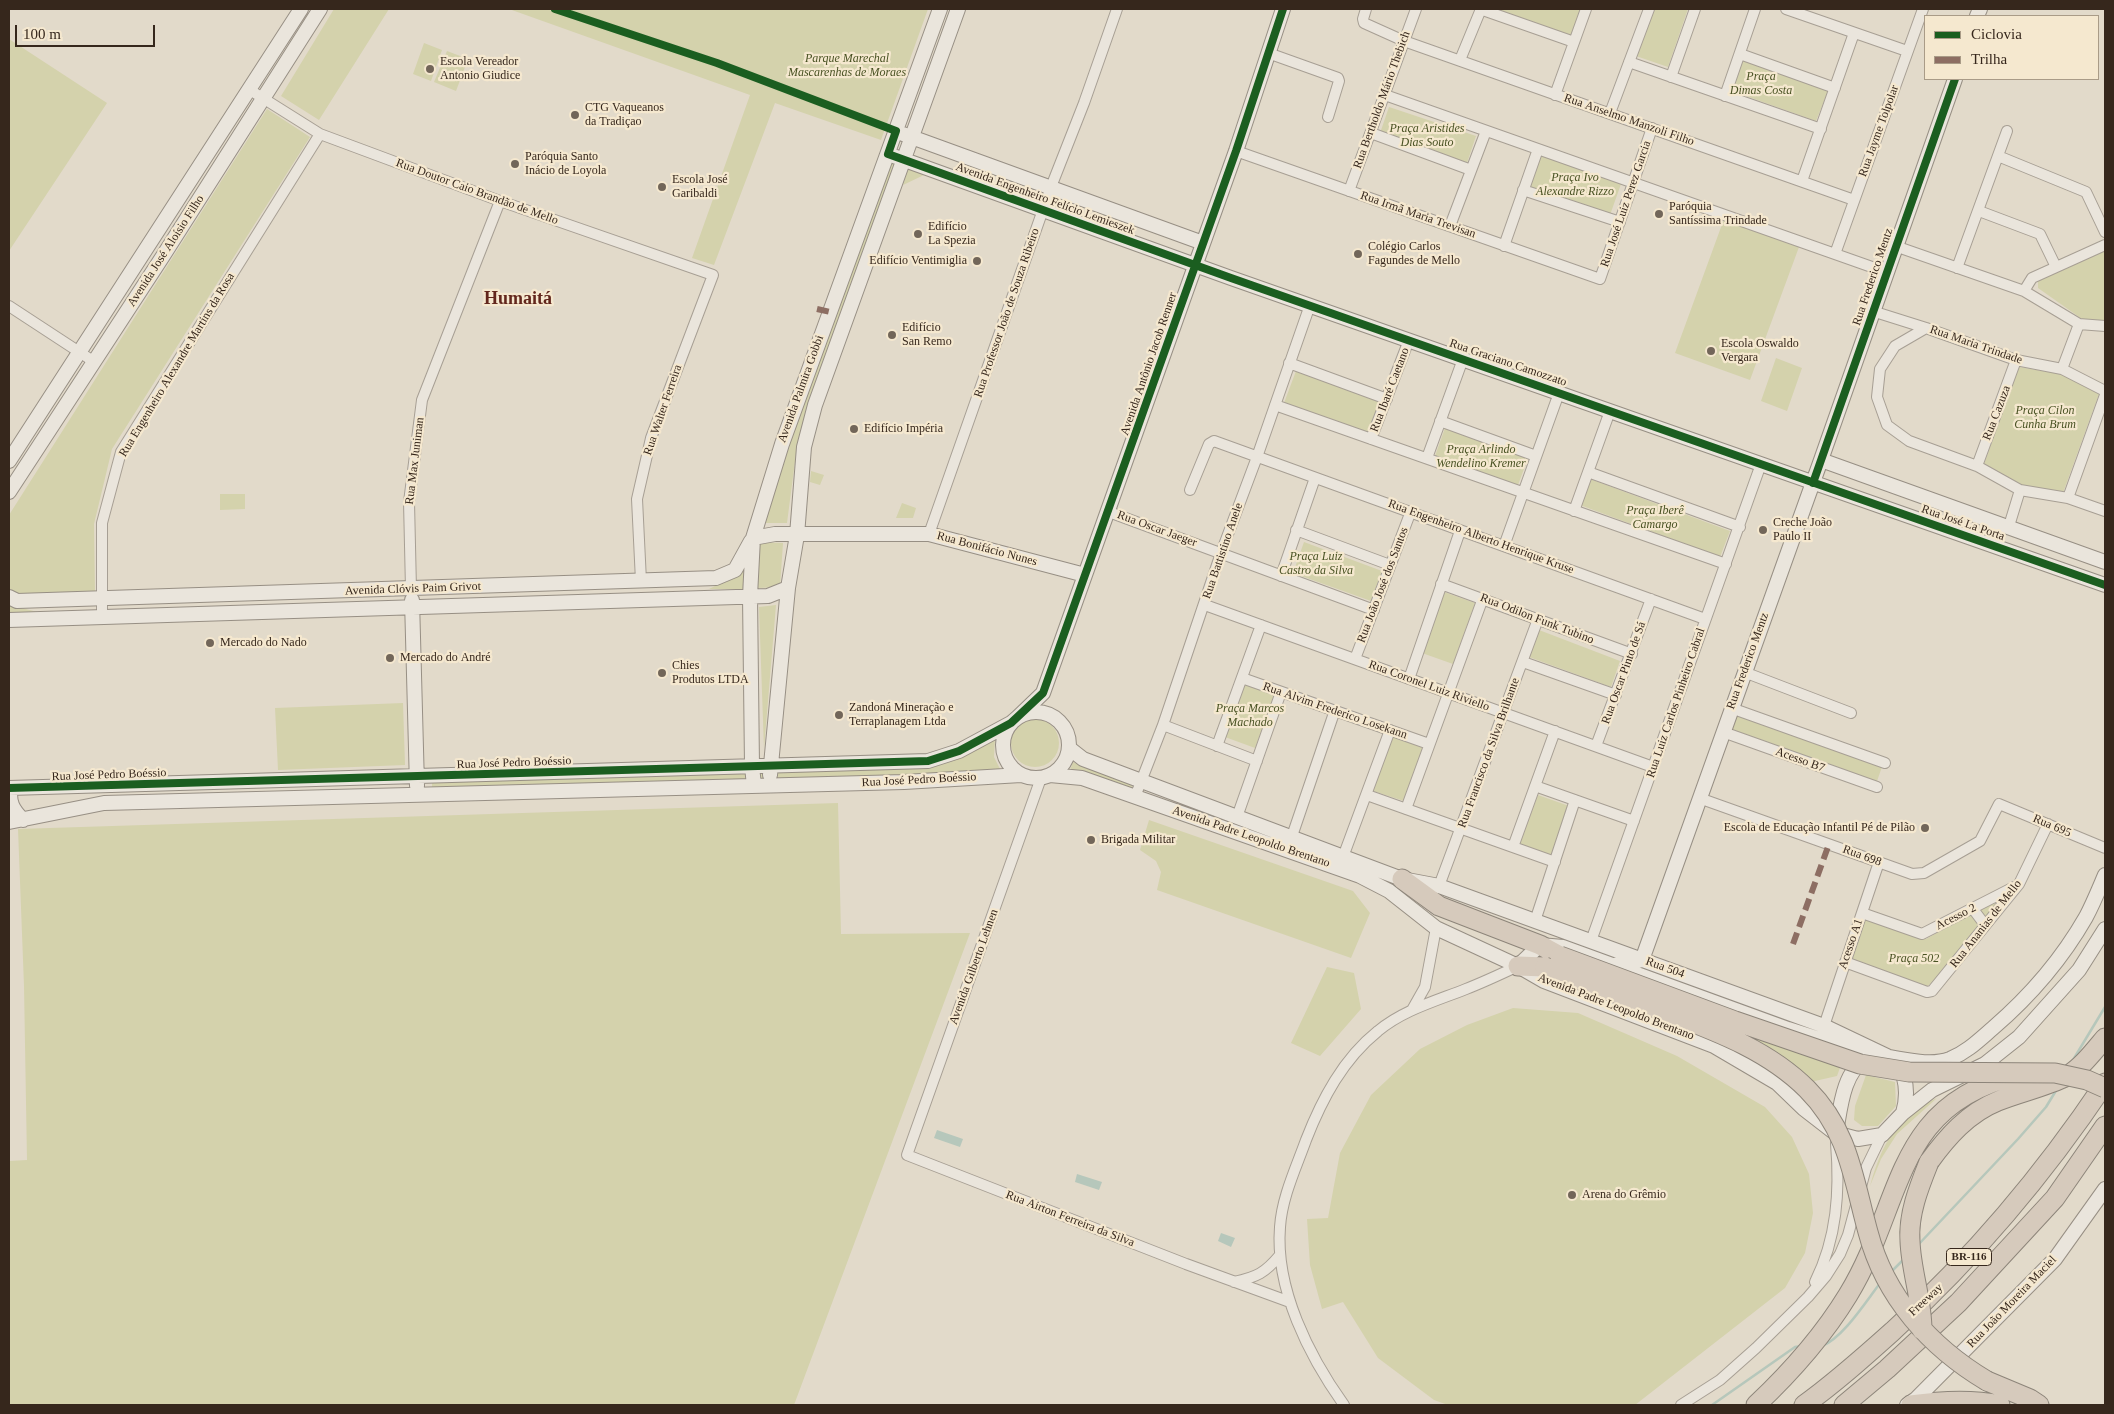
<!DOCTYPE html>
<html>
<head>
<meta charset="utf-8">
<style>
	body { margin:0 }
	#map { position:relative; width:2114px; height:1414px; overflow:hidden; background:#e2daca; font-family:Georgia,serif }
	canvas { display:block }
	.frame { position:absolute; inset:0; border:10px solid #36271c; pointer-events:none }
	.legend { position:absolute; left:1924px; top:15px; width:175px; height:65px; box-sizing:border-box; background:#f5e8cf; border:1px solid #a99b87; margin:0; padding:6px 9px; list-style:none; font-size:15px; color:#36271c }
	.legend li { display:flex; align-items:center; gap:10px; height:25px }
	.legend b { width:25px; border:1px solid #a99b87 }
	.scale { position:absolute; left:15px; top:25px; width:140px; height:22px; box-sizing:border-box; border:2px solid #36271c; border-top:0; padding-left:6px; font-size:15px; line-height:18px; white-space:nowrap; color:#36271c; -webkit-text-stroke:4px #f5e8cf; paint-order:stroke }
</style>
</head>
<body>
<div id="map">
<canvas width="2114" height="1414"></canvas>
<div class="frame"></div>
<ul class="legend">
<li><b style="height:6px;background:#1b5e20"></b>Ciclovia</li>
<li><b style="height:6px;background:#8d6e63"></b>Trilha</li>
</ul>
<div class="scale">100 m</div>
</div>
<script>
const context = document.querySelector('canvas').getContext('2d');
context.lineJoin = 'round';
function paint(path, color) { context.fillStyle = color; context.fill(path, 'evenodd'); }
function strokePath(path, color, width, dash) { context.strokeStyle = color; context.lineWidth = width; context.lineCap = dash ? 'butt' : 'round'; context.setLineDash(dash || []); context.stroke(path); }
function drawText(font, color, halo, rows, align = 'center') {
  context.font = font + ' Georgia,serif'; context.lineWidth = 4.5; context.setLineDash([]); context.textBaseline = 'middle'; context.strokeStyle = halo; context.fillStyle = color; for (const [text, x, y, turn = 0] of rows) {
    context.save(); context.translate(x, y); context.rotate((+turn || 0) * Math.PI / 180); context.textAlign = isNaN(turn) ? turn : align; if (halo) context.strokeText(text, 0, 0); context.fillText(text, 0, 0); context.restore();
  }
}
const green = new Path2D(`
	M334,9H389L319,120L281,96Z
	M509,9H928L881,140L775,103L714,265L692,258L750,95Z
	M1492,9H1582L1572,36Z
	M1653,9H1688L1668,67L1636,56Z
	M9,39L107,103L9,251Z
	M424,43L442,50L431,81L413,74Z
	M447,51L468,59L456,91L434,82Z
	M1743,60L1828,91L1816,121L1732,91Z
	M1389,107L1476,136L1466,166L1379,136Z
	M267,109L310,137L112,449L94,524L95,594L22,595L9,589V515Z
	M1540,155L1621,184L1610,215L1529,186Z
	M891,161L897,163L797,446L787,523H762L796,422Z
	M908,169L924,175L903,185Z
	M1724,219L1799,247L1750,380L1675,353Z
	M2105,250V321L2082,319L2038,288V280Z
	M1776,358L1802,368L1787,411L1761,401Z
	M2019,367L2061,374L2099,394L2063,493L2022,485L1984,464Z
	M1296,371L1379,402L1367,434L1284,403Z
	M1445,428L1528,458L1518,485L1435,456Z
	M811,471L824,475L820,485L810,482Z
	M1590,479L1730,531L1720,557L1580,505Z
	M220,494H245V509L220,510Z
	M902,503L916,508L913,518H896Z
	M760,542L783,543L780,587L757,588L756,550Z
	M1304,542L1382,571L1371,601L1293,573Z
	M745,563V589H709L735,576Z
	M1444,592L1475,603L1453,664L1422,653Z
	M9,605L42,613H9Z
	M776,605L764,749L759,607Z
	M1539,630L1620,661L1611,687L1529,657Z
	M1245,684L1275,695L1255,748L1225,737Z
	M403,703L405,765L278,770L275,708Z
	M1735,712L1883,764L1876,784L1727,733Z
	M1011 743a24 24 0 1 1 48 0a24 24 0 1 1-48 0Z
	M1393,737L1423,748L1404,801L1373,791Z
	M995,738L994,757L1003,775L432,792V782L935,766L960,758Z
	M1073,762L1133,785L1130,792L1070,770Z
	M1538,795L1569,806L1550,858L1519,846Z
	M838,803L841,934L970,933L794,1405H9V1161L27,1160L24,986L18,829Z
	M1149,820L1353,891L1370,913L1351,958L1157,890L1161,872L1156,861L1140,850Z
	M2006,894L1935,980L1925,988L1850,961L1865,918L1926,939Z
	M1327,967L1354,973L1361,1009L1320,1056L1291,1043Z
	M1513,1008L1578,1013L1677,1056L1765,1107L1792,1137L1809,1174L1813,1213L1805,1253L1785,1288L1635,1405H1448L1434,1400L1378,1358L1343,1302L1322,1309L1310,1265L1307,1219L1328,1218L1340,1153L1371,1095L1420,1049L1467,1025Z
	M1754,1036L1842,1062L1837,1076L1806,1083L1750,1048Z
	M1866,1075L1895,1082L1896,1106L1878,1126H1862L1854,1120L1855,1106Z
	M1937,1098L1897,1134L1881,1159L1870,1186C1882,1143 1896,1118 1937,1098Z`);
const water = new Path2D(`
	M937,1130L963,1139L960,1147L934,1138Z
	M1077,1174L1102,1182L1099,1190L1075,1182Z
	M1221,1233L1235,1238L1231,1247L1218,1241Z`);
const stream = new Path2D(`
	M2073,1060L2105,1007
	M1918,1245L2018,1139L2046,1107L2057,1089
	M1892,1271L1904,1259
	M1822,1346C1844,1337 1866,1301 1881,1282
	M1712,1405L1795,1347L1802,1346`);
const street = new Path2D(`
	M1366,9L1363,19L1364,23L1404,41L1854,200
	M1480,9L1574,42
	M1786,9L1907,51
	M1268,53L1338,78L1339,81L1328,117
	M1740,54L1835,88
	M1460,60L1481,9
	M1629,62L1821,129
	M1671,77L1695,9
	M250,90L320,134L500,201L713,275L651,438L637,499L641,581
	M1385,95L1886,272
	M1555,95L1586,9
	M1725,96L1755,9
	M1610,113L1649,9
	M1371,133L1471,170
	M1236,151L1600,279L1652,128
	M1998,156L2086,192L2105,232
	M1802,181L1854,33
	M1523,190L1620,222
	M1349,191L1416,9
	M1979,211L2040,234L2056,267
	M1450,226L1486,131
	M1504,246L1538,149
	M1895,246L2024,291L2079,324L2105,326
	M1835,254L1923,9
	M1957,268L2007,131
	M2024,291L2032,278L2105,245
	M9,306L93,361
	M1872,311L1926,328L2016,360L2062,369L2105,391
	M1926,328L1895,346L1880,369L1877,397L1887,425L1909,441L1977,466L2020,490L2068,498L2105,511
	M1289,363L1387,399
	M2062,369L2079,324
	M1275,405L1726,564
	M1440,421L1536,456
	M1371,439L1409,340
	M1427,458L1463,359
	M1977,466L2016,360
	M1588,472L1740,527
	M1190,490L1209,444L1214,441L1705,619
	M2068,498L2105,395
	M1574,511L1610,411
	M1109,512L1374,610
	M2009,526L2020,490
	M1296,530L1390,565
	M929,534L1051,187L1084,103L1117,9
	M1504,546L1559,393
	M1281,576L1315,478
	M1441,584L1632,654
	M411,589L409,502L422,400L500,201
	M1205,605L1653,767
	M102,617V523L121,452L320,134
	M1355,659L1411,511
	M1523,662L1616,695
	M1744,672L1851,713
	M1242,678L1429,744
	M1409,679L1460,531
	M1731,708L1885,763
	M1163,725L1257,761
	M1723,732L1877,787
	M1217,746L1261,625
	M1596,746L1651,599
	M1041,778L907,1155L1186,1264L1290,1302
	M1535,786L1634,821
	M1367,795L1555,862
	M1135,797L1163,725L1221,553L1257,457L1310,305
	M1699,798L1912,874L1924,873L1980,841L1999,804L2105,848
	M1406,809L1483,598
	M1237,817L1281,692
	M1290,842L1335,710
	M1513,847L1555,731
	M1343,857L1390,730
	M1439,886L1538,619
	M1973,909L1985,925
	M1862,913L1922,934L2014,887
	M1535,921L1575,800
	M1591,941L1761,464
	M1845,962L1927,992L1932,991L2019,884L2048,824
	M1412,1010L1425,987L1436,928
	M1824,1026L1879,862
	M1234,1282C1257,1277 1265,1273 1280,1255
	M1815,1282C1837,1238 1840,1191 1836,1143
	M1344,1405C1309,1356 1275,1289 1280,1227C1282,1197 1296,1168 1306,1140C1322,1099 1343,1059 1378,1031C1403,1010 1436,1001 1466,989C1484,982 1501,974 1518,966
	M1681,1405L1720,1380L1756,1348L1808,1297L1826,1276L1840,1254L1848,1235L1866,1168L1882,1135`);
const secondary = new Path2D(`
	M1977,16L1980,9
	M903,134L1203,243
	M888,154L1231,278L2105,585
	M1821,460L2105,562
	M9,461L301,9
	M9,492L163,256L320,9
	M753,538L775,534H929L1085,575
	M9,597L17,601L716,578L735,570L751,541
	M412,600L417,786
	M9,620L768,596L788,588
	M1003 745a33 33 0 1 1 66 0a33 33 0 1 1-66 0Z
	M1018,717L1043,693L1236,151L1283,9
	M1069,748L1083,759L1402,879L1439,886L1824,1026L1887,1056
	M770,775L788,588L797,535L804,447L815,405L958,9
	M1050,775L1082,778L1360,876L1389,891L1436,928L1518,966L1544,981L1714,1046L1777,1083L1804,1109L1835,1133L1858,1139L1882,1135L1903,1113L1932,1090L1985,1064L2019,1037L2079,970L2105,929
	M754,786L752,766L750,596L753,538L782,444L940,9
	M9,788L928,761L959,751L1011,723
	M11,788C8,802 13,810 23,820
	M9,822L104,803L904,782L1021,775
	M1615,965L1642,960L1821,460L1955,79
	M1518,966L1540,945L1563,947L1788,1029L1819,1039L1862,1050
	M1889,1057C1908,1060 1931,1066 1950,1059C1967,1052 1979,1040 1993,1028C2029,997 2062,959 2086,917C2093,904 2099,889 2105,875
	M1898,1063C1907,1079 1908,1096 1903,1113
	M1836,1132C1840,1111 1843,1070 1866,1060
	M1907,1405L1916,1399L2055,1259L2105,1189`);
const highway = new Path2D(`
	M1402,879L1439,906L1540,945L1560,956
	M1518,966L1545,967
	M1929,1162C1947,1137 1968,1113 1998,1101C2020,1092 2045,1087 2067,1076C2082,1067 2094,1051 2105,1038
	M1987,1381L2030,1399L2039,1405
	M1756,1405C1791,1372 1823,1336 1848,1295C1904,1204 1892,1105 2017,1075
	M1804,1405C1835,1383 1865,1356 1894,1330C1975,1256 2044,1174 2105,1083
	M1844,1405L1887,1369L1958,1303L2055,1198L2105,1126
	M1911,1405C1939,1401 1971,1399 2000,1405`);
const highwayBridge = new Path2D(`
	M1560,956L1735,1021L1860,1064L1909,1072L2055,1073L2087,1080L2105,1088
	M1545,967C1583,981 1621,995 1658,1009C1710,1029 1766,1048 1807,1089C1849,1131 1853,1178 1868,1232C1885,1297 1930,1347 1987,1381
	M1922,1330C1922,1299 1911,1271 1910,1241C1908,1214 1919,1187 1929,1162`);
const quiet = new Path2D(`
	M817,309L830,312
	M1793,944L1829,844`);
const cycleway = new Path2D(`
	M555,9L717,63L896,131L888,154L1231,278L2105,585
	M1813,483L1955,79
	M9,788L928,761L959,751L1011,723L1043,693L1236,151L1283,9`);
const markers = [
	[430,69,5,"#726659"],
	[575,115,5,"#726659"],
	[515,164,5,"#726659"],
	[662,187,5,"#726659"],
	[1659,214,5,"#726659"],
	[918,234,5,"#726659"],
	[1358,254,5,"#726659"],
	[977,261,5,"#726659"],
	[892,335,5,"#726659"],
	[1711,351,5,"#726659"],
	[854,429,5,"#726659"],
	[1763,530,5,"#726659"],
	[210,643,5,"#726659"],
	[390,658,5,"#726659"],
	[662,673,5,"#726659"],
	[839,715,5,"#726659"],
	[1925,828,5,"#726659"],
	[1091,840,5,"#726659"],
	[1572,1195,5,"#726659"]
];
const shields = [
	[1969,1257,45]
];
const shieldNames = [
	["BR-116",1969,1257]
];
const parkNames = [
	["Parque Marechal",847,59],
	["Mascarenhas de Moraes",847,73],
	["Praça",1761,77],
	["Dimas Costa",1761,91],
	["Praça Aristides",1427,129],
	["Dias Souto",1427,143],
	["Praça Ivo",1575,178],
	["Alexandre Rizzo",1575,192],
	["Praça Cilon",2045,411],
	["Cunha Brum",2045,425],
	["Praça Arlindo",1481,450],
	["Wendelino Kremer",1481,464],
	["Praça Iberê",1655,511],
	["Camargo",1655,525],
	["Praça Luiz",1316,557],
	["Castro da Silva",1316,571],
	["Praça Marcos",1250,709],
	["Machado",1250,723],
	["Praça 502",1914,959]
];
const poiNames = [
	["Escola Vereador",440,62],
	["Antonio Giudice",440,76],
	["CTG Vaqueanos",585,108],
	["da Tradiçao",585,122],
	["Paróquia Santo",525,157],
	["Inácio de Loyola",525,171],
	["Escola José",672,180],
	["Garibaldi",672,194],
	["Paróquia",1669,207],
	["Santíssima Trindade",1669,221],
	["Edifício",928,227],
	["La Spezia",928,241],
	["Colégio Carlos",1368,247],
	["Fagundes de Mello",1368,261],
	["Edifício Ventimiglia",967,261,"right"],
	["Edifício",902,328],
	["San Remo",902,342],
	["Escola Oswaldo",1721,344],
	["Vergara",1721,358],
	["Edifício Impéria",864,429],
	["Creche João",1773,523],
	["Paulo II",1773,537],
	["Mercado do Nado",220,643],
	["Mercado do André",400,658],
	["Chies",672,666],
	["Produtos LTDA",672,680],
	["Zandoná Mineração e",849,708],
	["Terraplanagem Ltda",849,722],
	["Escola de Educação Infantil Pé de Pilão",1915,828,"right"],
	["Brigada Militar",1101,840],
	["Arena do Grêmio",1582,1195]
];
const streetNames = [
	["Rua Bertholdo Mário Thebich",1382,100,-70],
	["Rua Anselmo Manzoli Filho",1629,120,19],
	["Rua Jayme Tolpolar",1879,131,-70],
	["Rua Doutor Caio Brandão de Mello",477,192,20],
	["Avenida Engenheiro Felício Lemieszek",1045,199,20],
	["Rua José Luiz Perez Garcia",1626,204,-71],
	["Rua Irmã Maria Trevisan",1418,215,19],
	["Avenida José Aloísio Filho",166,251,-57],
	["Rua Frederico Mentz",1873,277,-71],
	["Rua Professor João de Souza Ribeiro",1007,313,-71],
	["Rua Maria Trindade",1976,345,19],
	["Rua Graciano Camozzato",1508,363,19],
	["Avenida Antônio Jacob Renner",1149,364,-71],
	["Rua Engenheiro Alexandre Martins da Rosa",177,365,-59],
	["Avenida Palmira Gobbi",801,389,-70],
	["Rua Ibaré Caetano",1390,390,-69],
	["Rua Walter Ferreira",663,410,-71],
	["Rua Cazuza",1997,413,-69],
	["Rua Max Juniman",415,461,-83],
	["Rua José La Porta",1963,523,19],
	["Rua Oscar Jaeger",1157,529,20],
	["Rua Engenheiro Alberto Henrique Kruse",1481,537,20],
	["Rua Bonifácio Nunes",987,549,15],
	["Rua Battistino Anele",1223,551,-71],
	["Rua João José dos Santos",1383,585,-69],
	["Avenida Clóvis Paim Grivot",413,589,-2],
	["Rua Odilon Funk Tubino",1537,619,21],
	["Rua Frederico Mentz",1748,661,-70],
	["Rua Oscar Pinto de Sá",1624,673,-70],
	["Rua Coronel Luiz Riviello",1429,686,20],
	["Rua Luiz Carlos Pinheiro Cabral",1676,703,-71],
	["Rua Alvim Frederico Losekann",1335,711,19],
	["Rua Francisco da Silva Brilhante",1489,753,-70],
	["Acesso B7",1800,760,20],
	["Rua José Pedro Boéssio",514,763,-2],
	["Rua José Pedro Boéssio",109,775,-2],
	["Rua José Pedro Boéssio",919,780,-3],
	["Rua 695",2052,826,23],
	["Avenida Padre Leopoldo Brentano",1251,837,19],
	["Rua 698",1862,856,20],
	["Acesso 2",1956,917,-27],
	["Rua Ananias de Mello",1986,924,-52],
	["Acesso A1",1851,944,-71],
	["Avenida Gilberto Lehnen",974,967,-70],
	["Rua 504",1665,968,20],
	["Avenida Padre Leopoldo Brentano",1616,1007,21],
	["Rua Airton Ferreira da Silva",1070,1219,21],
	["Freeway",1926,1300,-43],
	["Rua João Moreira Maciel",2012,1302,-46]
];
const districtNames = [
	["Humaitá",518,299]
];
paint(green, '#d4d2ac');
paint(water, '#b6c7bb');
strokePath(stream, '#b6c7bb', 2.5);
strokePath(street, '#a79f94', 12);
strokePath(secondary, '#978f84', 16);
strokePath(highway, '#8d857a', 21);
strokePath(street, '#eae5dc', 10);
strokePath(secondary, '#eae5dc', 14);
strokePath(highway, '#d6cabc', 19);
strokePath(highwayBridge, '#8d857a', 21, []);
strokePath(highwayBridge, '#d6cabc', 19);
strokePath(quiet, '#8d6e63', 6, [12, 6]);
strokePath(cycleway, '#1b5e20', 8);
for (const [x, y, r, color] of markers) { const dot = new Path2D(); dot.arc(x, y, r, 0, 2 * Math.PI); context.fillStyle = color; context.fill(dot); strokePath(dot, '#f5e8cf', 2); }
for (const [x, y, w] of shields) { const box = new Path2D(); box.roundRect(x - w / 2, y - 8.5, w, 17, 4); context.fillStyle = '#f5e8cf'; context.fill(box); strokePath(box, '#36271c', 1); }
drawText('bold 11px', '#36271c', null, shieldNames);
drawText('italic 12px', '#495223', '#f5e8cf', parkNames);
drawText('12px', '#36271c', '#f5e8cf', poiNames, 'left');
drawText('12px', '#36271c', '#f5e8cf', streetNames);
drawText('bold 18px', '#62261c', '#f5e8cf', districtNames);
</script>
</body>
</html>
